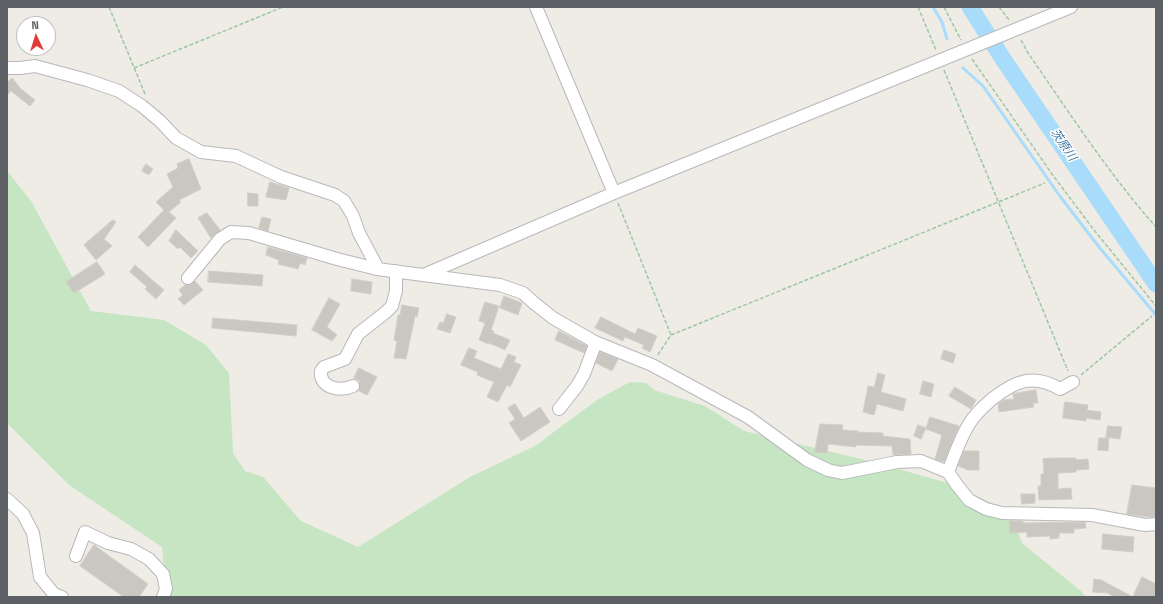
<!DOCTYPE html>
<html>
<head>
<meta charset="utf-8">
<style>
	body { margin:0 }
	#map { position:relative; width:1163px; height:604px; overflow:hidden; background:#efece5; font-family:"Space Grotesk",sans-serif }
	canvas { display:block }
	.frame { position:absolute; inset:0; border:8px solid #5d6165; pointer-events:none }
	.north { position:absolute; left:16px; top:16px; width:40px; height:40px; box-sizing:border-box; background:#fff; border:1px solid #bec0c1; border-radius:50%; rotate:356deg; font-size:11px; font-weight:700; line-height:16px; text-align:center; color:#5d6165 }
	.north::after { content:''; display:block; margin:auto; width:14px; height:18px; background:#e23c38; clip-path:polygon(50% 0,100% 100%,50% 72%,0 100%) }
</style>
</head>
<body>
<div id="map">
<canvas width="1163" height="604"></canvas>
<div class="frame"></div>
<div class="north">N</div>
</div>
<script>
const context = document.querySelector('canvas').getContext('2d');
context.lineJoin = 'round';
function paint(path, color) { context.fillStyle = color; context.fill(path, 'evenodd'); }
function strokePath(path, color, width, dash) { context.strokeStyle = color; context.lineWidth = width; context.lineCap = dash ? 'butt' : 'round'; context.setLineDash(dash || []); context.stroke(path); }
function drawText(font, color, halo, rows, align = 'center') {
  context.font = font + ' "Space Grotesk","Noto Sans JP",sans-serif'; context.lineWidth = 3; context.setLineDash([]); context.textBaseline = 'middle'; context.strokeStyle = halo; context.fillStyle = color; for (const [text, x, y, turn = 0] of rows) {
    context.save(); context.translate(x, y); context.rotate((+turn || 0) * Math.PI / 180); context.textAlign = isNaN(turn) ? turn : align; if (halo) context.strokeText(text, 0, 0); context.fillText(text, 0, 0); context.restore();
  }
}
const green = new Path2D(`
	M7,171L31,201L91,311L164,320L206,345L229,373L233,453L245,471L263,477L301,521L358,547L470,477L535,446L597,400L630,382L646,383L654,390L705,406L744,431L874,462L951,484L1010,512L1022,543L1082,592L1086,597H167L162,547L69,485L7,423Z`);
const stream = new Path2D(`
	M933,7L942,22L947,39
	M963,68L983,86L1059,195L1099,247L1156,315`);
const river = new Path2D(`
	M970,7L1003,59L1156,284`);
const building = new Path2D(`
	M12,78L21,89L35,100L30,106L11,91L7,95V83Z
	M189,159L201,189L179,200L181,202L169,212L176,218L148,247L138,237L164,210L156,202L173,187L167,174L178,168L177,164Z
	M146,164L153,169L149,175L142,171Z
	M270,182L289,188L286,200L266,197Z
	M248,193L258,194V206H248Z
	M207,213L220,230L211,238L198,218Z
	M262,217L271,219L268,231L259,228Z
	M113,220L116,222L104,239L112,246L96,260L84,245Z
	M176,230L198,251L191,258L180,247L178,249L169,241Z
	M268,247L307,258L305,265L300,263L298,269L278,264L279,260L266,255Z
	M97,262L105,274L74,293L66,282Z
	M135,265L164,290L156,299L145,289L147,287L130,272Z
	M209,271L263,275L262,286L208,282Z
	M352,279L372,282L371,294L351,291Z
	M195,281L203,290L184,305L178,299L183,295L179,290L185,285H190Z
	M504,296L522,303L518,315L500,308Z
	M329,298L340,304L327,327L337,335L332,341L312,330Z
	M485,302L499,306L491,330L494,331L493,333L510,340L505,350L489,343L488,344L479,340L485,323L479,321Z
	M402,305L419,308L417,317L415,316L406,359L394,358L397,341L394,340L398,315H400Z
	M447,314L456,317L450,333L437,329L440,322L443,323Z
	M601,317L635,334L638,328L657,336L650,352L642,348L644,345L625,337L623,341L595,328Z
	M213,318L297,325L296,336L212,328Z
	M559,331L587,346L584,353L555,340Z
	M469,348L477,351L474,358L501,369L508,354L516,357L514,362L521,365L510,387L507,385L498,402L487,397L494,382L477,375L478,372L461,365Z
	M944,350L956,354L953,363L941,359Z
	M600,352L618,359L612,371L596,363Z
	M359,368L377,377L367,395L359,391L360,381L354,378Z
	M878,373L885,375L881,392L906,399L903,411L877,404L874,415L863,412L868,386L874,387Z
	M923,381L934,384L931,397L920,394Z
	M955,387L976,400L971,409L949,396Z
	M1036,390L1038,403H1033L1034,407L999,412L998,404L1004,400L1014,399L1013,394Z
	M1065,402L1088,405L1087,410L1101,412L1100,420L1086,418V421L1063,418Z
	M515,404L524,418L540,407L550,422L521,441L509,423L515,419L508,408Z
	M930,417L959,426L944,462L935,459L942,435L926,429Z
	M820,424L843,425L842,430L858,431L857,432L883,433V436L910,439L911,454L893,455L892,446L856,445V447L828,444L827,453L815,452Z
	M918,425L926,428L921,439L914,436Z
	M1108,426L1122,427L1120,439L1106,437Z
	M1099,438H1109L1108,451L1098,450Z
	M964,451H979V470H968L958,466Z
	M1052,458H1076V460L1088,459L1089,469L1076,470V472L1058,473V489L1071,488L1072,499L1039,500L1038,486H1041V474H1044L1043,459Z
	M1132,485L1156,488V517H1149L1127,514Z
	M1021,494H1035V503L1022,504Z
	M1010,521H1023V523L1085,522L1086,528L1074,529V533H1059V538L1050,539V536L1027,537V532L1010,533Z
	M1103,534L1134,537L1133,552L1102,549Z
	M94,545L148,584L139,597H124L80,566Z
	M1142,577L1156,584V597H1133Z
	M1094,579L1101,580L1133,597H1114L1108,593L1093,592Z`);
const path = new Path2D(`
	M109,7L145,94
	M918,7L936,50
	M944,7L961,40
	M999,7L1010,21
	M1021,40L1028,53C1069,112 1108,173 1156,227
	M972,59L1052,174L1094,230L1156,306
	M134,68L283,7
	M944,70L1068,371
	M618,203L671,335L657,356
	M671,335L1045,183
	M1081,375L1152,316`);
const minor = new Path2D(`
	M536,7L614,193
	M7,68H20L35,66L87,80L119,91L142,106L160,121L176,138L201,152L236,156L281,177L335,195L344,201L353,216L359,233L375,263L377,269
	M426,274L614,193L1071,7
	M188,278L220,239L231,232L249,233L337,259L377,269L500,285L523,293L534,303L553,318L595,342L652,365L748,417L807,460L828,470L842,473L897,462L921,461L948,472L957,485L969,500L986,509L1002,513L1092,515L1145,525L1156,524
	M353,386C340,392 319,388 321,371L324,367L345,359L358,334L386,312L392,306L396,291V271
	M559,409L577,386L584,374L596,342
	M948,472C954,456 960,439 969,424C975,414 984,406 992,399C1015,381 1033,373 1060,389L1073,382
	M7,499L23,514L33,533L40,577L54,594L62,597
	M76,556L85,532L108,543L131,549L149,559L163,574L166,589L163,597`);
const waterNames = [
	["茨原川",1063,145,56]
];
paint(green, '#c5e5c3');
strokePath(stream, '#a9dcfb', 3);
strokePath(river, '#a9dcfb', 17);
paint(building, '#cac7c2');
strokePath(building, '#d3cec4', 1);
strokePath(minor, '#b6b8bb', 14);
strokePath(path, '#9dc6a6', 1.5, [4, 2]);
strokePath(minor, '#fff', 12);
drawText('italic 12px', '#4378a4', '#fff', waterNames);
</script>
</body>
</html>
